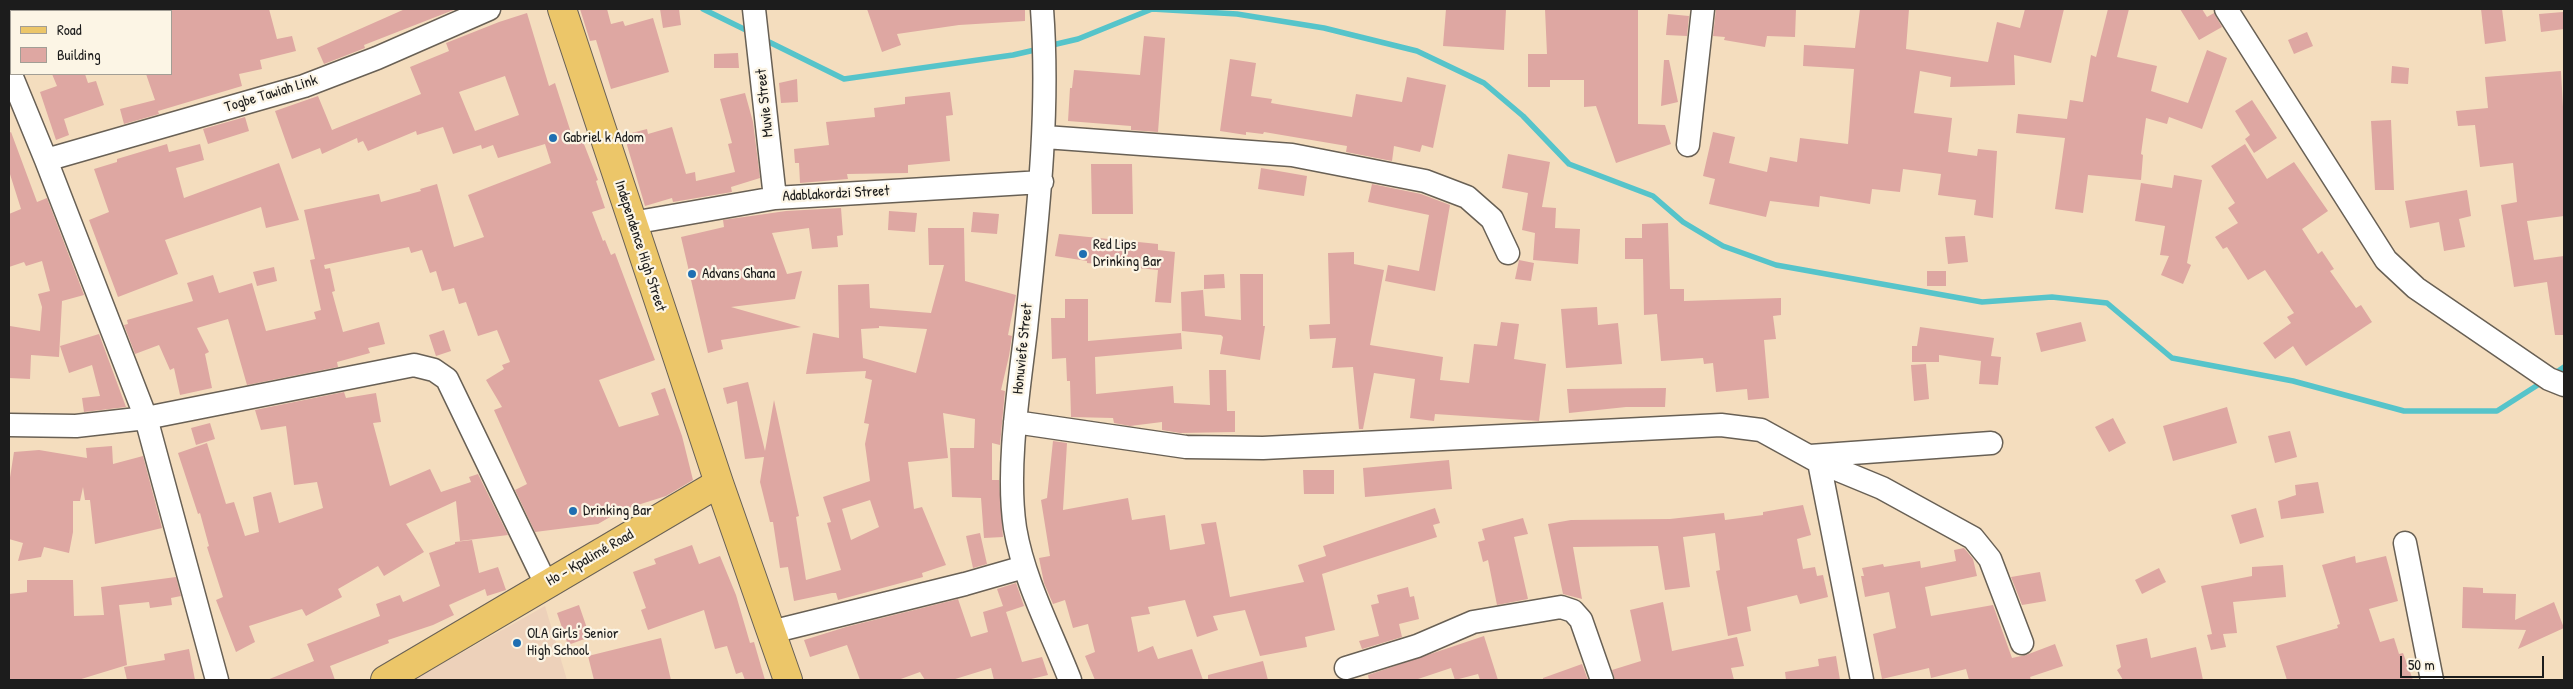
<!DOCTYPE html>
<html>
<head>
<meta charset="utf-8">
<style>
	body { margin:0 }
	#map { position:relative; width:2573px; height:689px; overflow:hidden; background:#f4ddbe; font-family:"Patrick Hand",sans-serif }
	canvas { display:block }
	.frame { position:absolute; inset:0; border:10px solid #1c1c1c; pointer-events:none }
	.legend { position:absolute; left:10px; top:10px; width:162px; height:65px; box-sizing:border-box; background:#fcf5e5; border:1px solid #a29e95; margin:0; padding:6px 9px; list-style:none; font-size:15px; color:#1c1c1c }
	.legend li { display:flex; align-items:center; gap:10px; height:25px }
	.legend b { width:25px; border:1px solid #a29e95 }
	.scale { position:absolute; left:2400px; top:656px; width:144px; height:22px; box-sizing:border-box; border:2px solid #1c1c1c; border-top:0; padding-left:6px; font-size:15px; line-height:18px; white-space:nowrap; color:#1c1c1c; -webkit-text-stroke:4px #fcf5e5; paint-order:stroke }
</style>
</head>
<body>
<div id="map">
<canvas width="2573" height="689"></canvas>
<div class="frame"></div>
<ul class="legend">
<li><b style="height:6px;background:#ecc669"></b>Road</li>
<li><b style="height:14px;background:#dea7a2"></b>Building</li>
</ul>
<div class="scale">50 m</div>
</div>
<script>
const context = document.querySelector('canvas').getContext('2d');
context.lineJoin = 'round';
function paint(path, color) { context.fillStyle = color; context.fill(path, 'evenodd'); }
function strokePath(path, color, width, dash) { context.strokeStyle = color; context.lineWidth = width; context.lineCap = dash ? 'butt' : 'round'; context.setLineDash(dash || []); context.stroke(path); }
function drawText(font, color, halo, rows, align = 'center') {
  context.font = font + ' "Patrick Hand",sans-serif'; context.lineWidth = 4.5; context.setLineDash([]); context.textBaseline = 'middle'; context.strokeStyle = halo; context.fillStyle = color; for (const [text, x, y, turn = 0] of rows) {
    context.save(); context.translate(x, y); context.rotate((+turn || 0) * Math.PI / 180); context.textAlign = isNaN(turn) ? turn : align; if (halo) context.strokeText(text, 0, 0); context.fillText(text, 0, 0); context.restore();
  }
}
const built = new Path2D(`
	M545,606L567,680H413Z`);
const stream = new Path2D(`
	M703,9L750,32
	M763,39L844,79L1013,55L1039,49
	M1048,46L1078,39L1152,9L1237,14L1324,28L1417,51L1484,83L1523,116L1569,164L1653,196L1683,222L1723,246L1776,265L1982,302L2052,297L2107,303L2172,358L2293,381L2404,411H2497L2544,381
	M2554,374L2564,367`);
const building = new Path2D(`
	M171,9H269L277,39L292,36L296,51L260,60L262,69L239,74L242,86L158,111L159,114L124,124L120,109L155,100L146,74H171Z
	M405,9H456L364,45L365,48L324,64L317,48Z
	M580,9H607L611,24L623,21L625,26L653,18L669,72L611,89L596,40L590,41Z
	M660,9H679L681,25L663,28Z
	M867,9H1025V21L959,25L897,34L901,45L882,52Z
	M1446,9H1506L1504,50L1443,46Z
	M1545,9H1638V124L1665,125L1671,144L1616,163L1596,106L1584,107V80H1550V87H1528V54H1547Z
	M1716,9H1796L1795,37L1767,36L1765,47L1724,40L1725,37L1713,36Z
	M1860,9H1909L1906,49L1988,62L1997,22L2020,28L2025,9H2064L2051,63L2014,55L2015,85L1950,87L1951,77L1920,71L1914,113L1952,118L1948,152L1977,156L1978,149L1997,151L1993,218L1974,215L1976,200L1938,195L1941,174L1903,169L1900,192L1872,189L1870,204L1820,196L1819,207L1770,201L1766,217L1709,204L1715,179L1703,176L1713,132L1735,137L1729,163L1767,172L1770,157L1797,162L1800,138L1848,144L1854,69L1803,66L1804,45L1855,48Z
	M2108,9H2129L2117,57L2157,66L2151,91L2188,103L2207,50L2227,58L2202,129L2169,117L2167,124L2146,118L2141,154L2143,155L2141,180L2088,175L2083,213L2055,209L2065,138L2016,133L2018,114L2067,119L2070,100L2083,102L2091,55L2096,57Z
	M2180,9H2202L2207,17L2214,13L2222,27L2199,40Z
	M2481,9H2502L2506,41L2485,44Z
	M2563,12L2564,29L2541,32L2539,14Z
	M527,13L549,86L555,83L574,142L582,139L598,180L596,181L605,208L592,212L603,241L605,240L611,255L615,253L655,360L599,380L619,427L659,415L651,393L665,388L682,436L693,480L666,496L622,510L598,524L535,532L515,490L527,484L494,410L502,407L486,380L504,369L502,365L510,362L497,330L478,336L466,302L459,304L454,288L442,291L436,271L430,273L422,250L411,253L409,247L324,265L325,269L330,268L335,291L332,292L343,332L379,322L385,344L368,348L370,353L337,362L338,367L247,385L228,319L197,328L209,352L205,354L212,388L180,395L174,368L170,370L159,345L135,354L124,325L128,324L127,320L193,301L187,283L213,275L219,293L252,283L266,331L316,319L314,312L321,310L310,260L315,259L304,210L379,194L381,202L421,191L420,189L437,184L454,247L484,237L468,195L551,163L545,144L498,158L493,145L482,149L481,145L453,154L443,127L417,135L416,131L368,151L363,141L358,143L357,138L322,154L320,148L292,159L275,111L318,96L332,130L421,94L410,67L449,51L446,43L499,22ZM505,76L519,115L475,131L459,92Z
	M1668,14L1689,16L1687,36L1666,35Z
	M2307,32L2313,46L2294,54L2288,40Z
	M1144,36L1165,38L1158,132L1131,130V126L1068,121L1070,88H1072L1074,70L1140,75Z
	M738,53L739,68H714V54Z
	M1230,59L1256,63L1251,96L1272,99L1271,103L1352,117L1356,94L1402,102L1407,77L1446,85L1433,148L1422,145L1420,152L1394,146L1392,161L1346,152L1347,146L1264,132L1263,134L1246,132V135L1220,131Z
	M1664,60H1669L1678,102L1661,106Z
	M2392,66L2409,68L2408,84L2391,83Z
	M2561,71L2564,125V216L2527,221L2534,260L2564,256V335H2555L2547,282L2514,287L2501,205L2517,202L2513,163L2480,167L2475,125L2458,126L2456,111L2488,108L2485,77Z
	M52,74H85L88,83L96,81L104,105L64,119L69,135L56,140L40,92L57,86Z
	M797,79L798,102L781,103L779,83Z
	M950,92L953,115L946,116L950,161L908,165V173L847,174L848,179L800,183L799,163H795L794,149L829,145L826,122L875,117L874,108L905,104V97Z
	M745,93L753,122L760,178L731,187L732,192L673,202L672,198L645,206L624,135L647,129L648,134L672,127L686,174L695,172L696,181L735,172L728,144L732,143L720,99Z
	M2252,100L2277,138L2254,153L2245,139L2250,135L2235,111Z
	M245,117L249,131L208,144L203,129Z
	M2391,120L2394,190H2375L2371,121Z
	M11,132L37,202L47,198L84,295L62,301L59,357L31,355L30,379L9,378L10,326L40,331L42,307L38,294L50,291L42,261L26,266L24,262L9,267V214L21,209L9,171V133Z
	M167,144L169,152L200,144L204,160L176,168L184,198L279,163L299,220L266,228L261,207L165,240L178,274L118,297L89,220L109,212L94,169L117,162V159Z
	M2245,144L2267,179L2294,162L2328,211L2302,229L2318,254L2322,251L2334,269L2330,271L2356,308L2361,305L2372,322L2306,366L2293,346L2275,359L2263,343L2291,323L2287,317L2294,313L2265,270L2248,280L2227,247L2223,249L2215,237L2238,223L2228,208L2235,203L2211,166Z
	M1508,154L1550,162L1542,207L1556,208L1555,228L1580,229L1578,264L1533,260L1535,233L1522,230L1528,193L1502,188Z
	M1091,164H1132L1133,214H1092Z
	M1261,168L1307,176L1304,196L1258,189Z
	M2174,175L2202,180L2187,263L2191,265L2183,284L2161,275L2169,256L2160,255L2165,226L2135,221L2141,183L2172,188Z
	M1372,184L1421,194L1450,205L1435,291L1385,281L1388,265L1419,271L1429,215L1368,202Z
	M2467,190L2471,216L2459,219L2465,247L2444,251L2439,222L2410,228L2405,201Z
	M841,208L843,235L837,236L838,247L812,249L809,228L772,233L787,274L802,271L795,299L731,307L801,327L721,340L723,349L708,353L681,237L724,227L723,220L786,211Z
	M889,211L917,213L915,232L888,230Z
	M973,212L999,214L997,234L971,232Z
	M1668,223L1670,289H1684V301L1781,298V315L1773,316L1776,339L1764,340L1769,398L1748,400L1747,389L1716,392L1713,363L1704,364L1703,358L1661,361L1657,314L1644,315L1643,259H1625V238H1642V224Z
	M928,228H964L965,281L1016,295L1008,335L1012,336L1009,356L1001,390L1005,391L1000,445L992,443V480H999L1003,537L984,538L981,498L952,497L950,448H974L975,419L943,413L948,458L908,462L914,509L922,507L946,565L922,573L923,577L838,600L836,593H832L794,601L788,567L780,568L773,522H770L760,482L764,457L745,459L737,401L727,404L723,388L748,382L765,451L774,400L799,516L796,517L806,580L841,570L827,523L831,522L823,497L870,481L865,444L869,424L864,423L872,380L865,378L866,371L806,374L813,333L839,338L838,285L869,284L870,308L931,313L944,265H929ZM879,326L927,329L916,373L863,358L861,329L879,328ZM870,500L879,527L851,540L842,509Z
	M1059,234L1158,244V250L1175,252L1171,303L1155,302L1158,270L1087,263V261L1055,256Z
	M1965,236L1968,262L1948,264L1945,237Z
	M1354,252V264L1384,270L1370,345L1443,357L1440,380L1469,383L1474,344L1497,346L1501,322L1519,324L1514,359L1546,364L1539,421L1435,414L1434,421L1410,418L1415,379L1374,373L1363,429H1359L1353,367L1332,368L1336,338L1310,339L1309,325L1330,324L1328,253Z
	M1519,260L1534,263L1531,281L1515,279Z
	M274,267L277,281L257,286L253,272Z
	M1927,271H1946V286H1927Z
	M1224,274L1225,288L1204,289V275Z
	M1240,274H1263V326H1265L1260,360L1220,354L1223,337L1221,335L1182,331L1181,292L1203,290L1205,316L1241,320Z
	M1065,299H1088V341L1181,333L1182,349L1095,357L1096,394L1173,386L1174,403L1210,405L1209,370H1226L1227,411H1235V432L1180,433L1162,430V422L1130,426L1114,423L1113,418L1071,417L1070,381H1067L1066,358L1052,359L1051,318H1065Z
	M1597,307L1598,325L1618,323L1622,364L1566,368L1561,309Z
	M2081,322L2086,341L2041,352L2036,333Z
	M1920,327L1994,338L1991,356L2001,357L1998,385L1979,384L1981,361L1939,355V362H1912V346H1917Z
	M444,330L451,351L436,356L429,335Z
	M99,334L126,407L84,412L82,398L100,396L92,365L69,373L60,346Z
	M1926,364L1929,399L1914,401L1911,365Z
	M1666,388L1665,407H1626L1569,413L1567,389Z
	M344,392L346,398L376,393L381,422L373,423L390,486L430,469L441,492L471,482L469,477L478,474L508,535L460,541L456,501L406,524L424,552L384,576L378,566L338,589L342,597L306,616L302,609L249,626L255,642L236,652L216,600L223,597L207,547L209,546L200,513L198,514L178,453L207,443L226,504L234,502L245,536L259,532L253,497L271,492L279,523L323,508L317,482L294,485L286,426L261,430L255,410Z
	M2227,407L2237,443L2173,461L2163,426Z
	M2113,418L2126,443L2109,452L2095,427Z
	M210,423L215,439L196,445L191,428Z
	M2290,431L2297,457L2275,463L2268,436Z
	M1053,441L1067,443L1063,510L1128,498L1132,520L1165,515L1170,550L1205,544L1201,524L1216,522L1230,597L1304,582L1298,565L1326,556L1323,546L1435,508L1440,523L1433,525L1437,537L1322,574L1335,630L1305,637L1307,647L1260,656L1245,610L1213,616L1218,630L1197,637L1185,600L1148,607L1150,614L1131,617L1138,652L1153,646L1158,659L1192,649L1203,680H1095L1085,656L1095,652L1088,624L1073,628L1065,600L1053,604L1044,583L1039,558L1050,556L1041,500L1047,498Z
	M112,446L113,464L143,456L162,528L95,544L90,500H85L83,487L80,501H73V532L69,553L44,547L41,557L18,561L23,543L9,539V484L14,452L39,450L87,458L86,448Z
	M1449,460L1452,489L1365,497L1363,468Z
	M1303,470H1334V494H1304Z
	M2318,482L2324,513L2281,519L2278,501L2296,495L2295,485Z
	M1803,505L1811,535L1797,539L1803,569L1815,567L1817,576L1823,575L1828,597L1800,604L1797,595L1747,607L1751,631L1728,636L1716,571L1720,570L1715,533L1683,537L1690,587L1665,590L1658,546L1573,547L1582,599L1563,594L1548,524L1571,520L1670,519L1724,513L1725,520L1763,515V512Z
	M2256,508L2264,537L2240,544L2231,515Z
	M1523,518L1528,534L1514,537L1528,599L1497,605L1488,560L1483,562L1478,542L1485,540L1482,529Z
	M980,533L987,564L973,568L966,536Z
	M472,540L479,573L498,567L506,590L487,596L485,589L449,605L454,615L433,625L388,640L389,643L330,666L335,680H267L314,661L307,644L380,616L376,604L400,595L403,602L440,586L429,553L455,544V542Z
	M692,545L699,564L720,556L736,595L750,643L754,642L765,680H745L742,672L736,674L727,646L715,649L704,610L648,630L641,610L646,608L633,572L656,564L654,559Z
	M1964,548L1973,559L1977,576L1925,587L1931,616L1993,605L2012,658L2026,655L2055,644L2063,666L2030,677L2031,680H1969L1966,669L1931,678L1929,668L1882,679L1873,634L1896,628L1889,592L1865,597L1861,576H1864L1862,568L1883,564L1884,567L1920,561L1921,568L1956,561L1954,550Z
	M2355,556L2356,563L2386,556L2398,601L2369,609L2380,642L2394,638L2399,654L2403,653L2413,680H2287L2276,646L2338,628L2337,625L2340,624L2322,565Z
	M2283,565L2286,597L2233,602L2237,633L2223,634L2226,647L2211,650L2207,635L2212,634L2201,586L2252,576V567Z
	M2159,568L2166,582L2142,594L2135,580Z
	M2040,572L2046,601L2022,605L2011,577Z
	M176,577L181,596L171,598L172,605L150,608L149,602L119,605L127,665L78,680H9V594L27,592V580H73L74,616L104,615L101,587Z
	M1016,583L1024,606L1006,612L1022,662L1042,657L1048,675L1027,680H994L991,668L952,680H925L920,672L898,680H860L847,645L810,657L804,640L846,627L958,599L971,637L988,632L983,612L1003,606L997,589Z
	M1408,587L1410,597L1414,596L1419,619L1399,624L1402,637L1362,649L1359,641L1379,636L1371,605L1379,603L1377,595Z
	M2463,587L2483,588V593L2516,594L2515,620L2554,602L2564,628L2518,649L2526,630L2462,628Z
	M1663,602L1672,651L1737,637L1744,666L1731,668L1734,680H1615L1612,670L1641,661L1630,610Z
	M579,605L590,637L568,645L557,613Z
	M1484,636L1498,680H1480L1478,674L1455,680L1451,668L1415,680H1369L1368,675Z
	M661,638L671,680H594L588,656Z
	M2147,638L2151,658L2196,647L2203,680H2123L2117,670L2121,667L2116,645Z
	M189,649L195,680H127L124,667L165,660L164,654Z
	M1836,656L1840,680H1786L1785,672L1819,666L1818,659Z
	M1263,661L1268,680H1208V675Z
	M1582,664L1588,680H1543V678Z`);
const minor = new Path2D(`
	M754,9L775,198
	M1042,9C1050,117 1037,222 1026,329C1019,389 1006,468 1015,528C1024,581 1051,631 1070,680
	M2226,9L2386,260L2416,288L2549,379L2564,385
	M9,70L46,160L146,418L217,680
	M1045,137L1292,155L1425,181L1467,197L1492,219L1508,253
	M1688,145L1703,9
	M46,160L304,86L377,58L489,9
	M632,223L775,198L1042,182
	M1015,422L1186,447L1263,448L1721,425L1761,430L1819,462L1882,488L1973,538L1990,559L2022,643
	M9,425L76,426L146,418L414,365L434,370L447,379L546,584
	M1810,456L1991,443
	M1819,462L1862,680
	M2405,543L2432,680
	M771,632L965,584L1024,567
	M1346,668L1417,646L1473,622L1561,607L1573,611L1581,620L1602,680`);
const major = new Path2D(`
	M562,9L719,483L788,680
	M385,680L719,483`);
const markers = [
	[553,138,5,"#1f6fb2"],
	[1083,254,5,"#1f6fb2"],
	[692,274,5,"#1f6fb2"],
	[573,511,5,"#1f6fb2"],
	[517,643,5,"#1f6fb2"]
];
const streetNames = [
	["Togbe Tawiah Link",271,94,-17],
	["Muvie Street",765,103,-96],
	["Adablakordzi Street",836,194,-3],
	["Independence High Street",640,246,72],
	["Honuviefe Street",1023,349,-84],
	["Ho - Kpalimé Road",590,558,-30]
];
const poiNames = [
	["Gabriel k Adom",563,138],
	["Red Lips",1093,245],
	["Drinking Bar",1093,262],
	["Advans Ghana",702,274],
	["Drinking Bar",583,511],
	["OLA Girls' Senior",527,634],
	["High School",527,651]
];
paint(built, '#edd1ba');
strokePath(stream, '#56c4ca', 5.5);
paint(building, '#dea7a2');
strokePath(minor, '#686055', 25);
strokePath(major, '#686055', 30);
strokePath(minor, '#fff', 22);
strokePath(major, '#ecc669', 28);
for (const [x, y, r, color] of markers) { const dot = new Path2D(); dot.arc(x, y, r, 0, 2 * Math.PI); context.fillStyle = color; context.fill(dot); strokePath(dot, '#fcf5e5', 2); }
drawText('15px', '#1c1c1c', '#fcf5e5', streetNames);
drawText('15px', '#1c1c1c', '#fcf5e5', poiNames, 'left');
</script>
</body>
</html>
